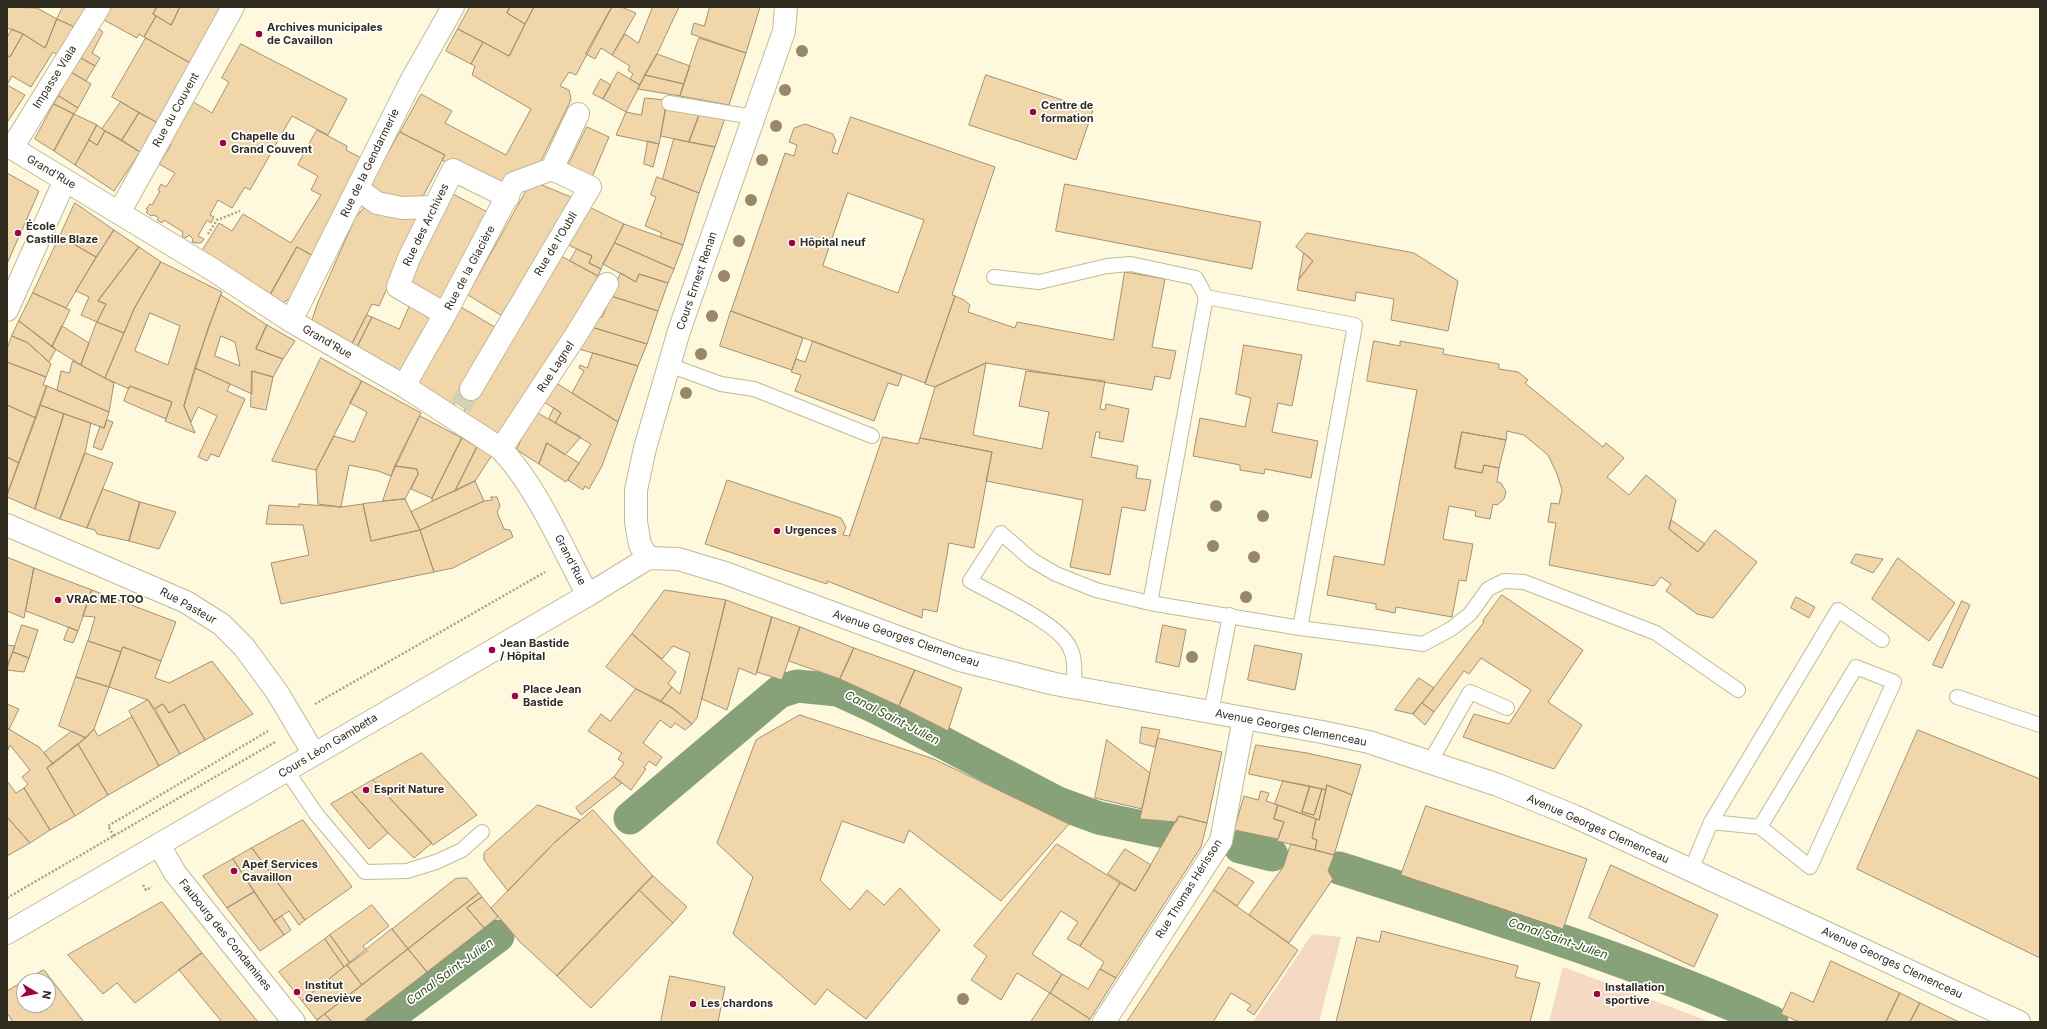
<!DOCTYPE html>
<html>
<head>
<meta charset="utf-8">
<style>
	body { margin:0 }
	#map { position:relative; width:2047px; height:1029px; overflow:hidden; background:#fef9dc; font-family:Inter,sans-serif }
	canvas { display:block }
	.frame { position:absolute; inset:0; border:8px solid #302d20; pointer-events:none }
	.north { position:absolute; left:16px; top:973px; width:40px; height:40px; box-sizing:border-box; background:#fff; border:1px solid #acaba6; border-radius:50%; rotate:100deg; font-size:11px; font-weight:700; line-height:16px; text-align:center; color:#302d20 }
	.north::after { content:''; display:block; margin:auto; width:14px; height:18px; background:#a00242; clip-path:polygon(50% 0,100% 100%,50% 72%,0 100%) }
</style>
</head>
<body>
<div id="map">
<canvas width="2047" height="1029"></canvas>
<div class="frame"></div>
<div class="north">N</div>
</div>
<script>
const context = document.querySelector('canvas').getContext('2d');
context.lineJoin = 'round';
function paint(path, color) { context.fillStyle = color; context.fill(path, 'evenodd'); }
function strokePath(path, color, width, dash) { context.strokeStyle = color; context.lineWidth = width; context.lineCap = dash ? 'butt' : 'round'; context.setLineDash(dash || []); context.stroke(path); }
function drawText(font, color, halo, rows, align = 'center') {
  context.font = font + ' Inter,sans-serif'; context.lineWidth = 3.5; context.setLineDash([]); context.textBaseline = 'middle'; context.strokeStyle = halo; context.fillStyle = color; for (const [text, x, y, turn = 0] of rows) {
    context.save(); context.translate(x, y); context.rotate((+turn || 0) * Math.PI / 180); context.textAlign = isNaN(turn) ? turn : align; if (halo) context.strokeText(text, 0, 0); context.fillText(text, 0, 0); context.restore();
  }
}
const green = new Path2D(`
	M1312,934L1341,937L1319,1022H1253Z
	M1563,967L1711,1022H1549Z`);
const canal = new Path2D(`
	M630,818L779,692L797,686L838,690L875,707L1058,803L1099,818L1160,831
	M1240,847L1272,855
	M1339,868C1485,915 1632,959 1772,1022
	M382,1022L498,936`);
const building = new Path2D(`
	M7,7L37,8L57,19L45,48L23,34L7,28Z
	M63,7H91L79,29L57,19Z
	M112,7H157L153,14L156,16L144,37L139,34L137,38L104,20Z
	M157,7H180L171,25L153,14Z
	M180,7H225L192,64L144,37L156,16L171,25Z
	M470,7H510L507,13L525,24L509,56L458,29Z
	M510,7H534L525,24L507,13Z
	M534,7H612L576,75L569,72L560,86L569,90L571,99L569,104L537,169L504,194L442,160L445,155L400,132L421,94L452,111L445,123L506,155L531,109L472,75L475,66L471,64L483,42L509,56Z
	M612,7H621L636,13L612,55L601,48L595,59L586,54Z
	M653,7H679L657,54L640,85L630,79L633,74L628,70L630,66L612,55L625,34L638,43Z
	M710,7H760L746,53L691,34L694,23L704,26Z
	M57,19L79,29L62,58L53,52L31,87L12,76L7,85V55L10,57L23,34L45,48Z
	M98,28L103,32L92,53L100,58L95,66L81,58Z
	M12,29L23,34L10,57L7,55V38Z
	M458,29L483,42L471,64L446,51Z
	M146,38L192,64L158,123L112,97Z
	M699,38L746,53L729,105L680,96Z
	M241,44L347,99L328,135L292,116L250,190L245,187L232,208L218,200L210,215L214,217L211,223L207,220L198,236L204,239L201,243H197L192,242L193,239L189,235L186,238L182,236L183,232L164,220L162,223L157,220L159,218L154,215L151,216L146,212L148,210L146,209L150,204L152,205L160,191L158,190L161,184L166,187L175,173L159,164L171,145L166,141L190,100L212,113L229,82L222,78Z
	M657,54L690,66L684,84L645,75Z
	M81,58L95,66L86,81L71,72L76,61Z
	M71,72L91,84L78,108L59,96Z
	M618,72L640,85L626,112L603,99Z
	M645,75L684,84L680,96L638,89Z
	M986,75L1093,110L1076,160L969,125Z
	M601,79L611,85L603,99L593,94Z
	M7,85L25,95L8,121L7,120Z
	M59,96L78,108L74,114L54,104Z
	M645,98L665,100L666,107L659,144L616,135L626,112L641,115Z
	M121,102L139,113L122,140L102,129Z
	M54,104L74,114L54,151L35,139Z
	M666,107L700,113L689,142L661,136Z
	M139,113L160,124L140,152L122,140Z
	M700,113L725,118L715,147L689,142Z
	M74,114L97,125L75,165L54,151Z
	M851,117L995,167L952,295L955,296L925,383L731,311L785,153L794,156L797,145L789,142L794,128L805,124L833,134L836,141L832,152L837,154ZM848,193L924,220L898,293L823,266Z
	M97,125L105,131L97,145L89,140Z
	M587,127L609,137L592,177L568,166Z
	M317,130L347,146L346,150L365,160L315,257L297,247L269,297L200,254L219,223L232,231L243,214L291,243L321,195L311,190L318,176L298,165Z
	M105,131L140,152L114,191L75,165L89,140L97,145Z
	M400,132L445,155L421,200L368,190Z
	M674,139L715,147L699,193L663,179Z
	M648,141L659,144L653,167L644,164Z
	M7,173L39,191L7,264Z
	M657,177L699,193L683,245L660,237L662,233L645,226L656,197L651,195Z
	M532,181L571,197L507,319L468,295Z
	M1065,184L1261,222L1252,269L1056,231Z
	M451,193L493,215L443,306L402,286Z
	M75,203L114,230L96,257L60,236Z
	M368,204L419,217L379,306L372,304L350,348L312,320L318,302L355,218Z
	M585,205L624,224L601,269L589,263L592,256L564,243Z
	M624,224L683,245L674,269L615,243Z
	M114,230L139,247L98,301L106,304L97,322L81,315L89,297L76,291Z
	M1307,233L1414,253L1458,281L1448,331L1391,320L1394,299L1356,292L1355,301L1297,290L1299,279L1313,261L1296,247Z
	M60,236L96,257L66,308L33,293Z
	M615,243L674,269L668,283L639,274L636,282L603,264Z
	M139,247L161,262L134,309L124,333L97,322L106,304L98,301Z
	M297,247L315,257L296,294L280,305L269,297Z
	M577,249L592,256L589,263L601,269L598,276L570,261Z
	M1304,253L1313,261L1299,279Z
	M559,255L598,276L544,379L501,441L462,415Z
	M161,262L222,292L208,328L184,406L195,433L165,421L172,402L130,386L129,389L105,378L134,309ZM150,313L180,326L168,365L135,351Z
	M1125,272L1165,279L1152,347L1176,351L1170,379L1155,376L1152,390L986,363L935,387L925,384L955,296L964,300L970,305L968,312L1015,328L1017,322L1113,340Z
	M621,273L636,282L639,274L668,283L658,311L611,296Z
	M33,293L70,310L52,347L19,321Z
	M221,295L267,325L256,349L283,359L273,377L252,371V394L195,368ZM221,336L235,342L240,366L215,356Z
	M611,296L658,311L647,344L585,325L592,313L602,317Z
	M411,303L438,315L401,376L355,351L372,317L399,329Z
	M459,306L500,330L453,406L412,384Z
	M731,311L803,338L792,370L720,346Z
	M367,315L372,317L355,351L350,348Z
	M19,321L56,349L49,362L28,343L12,336Z
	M97,322L124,333L105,378L81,365Z
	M267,325L295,341L283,359L256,349Z
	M585,325L647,344L638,366L572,347Z
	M62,326L89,343L81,365L52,347Z
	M12,336L28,343L51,364L46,377L7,362V349Z
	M813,341L902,375L898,386L888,383L874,421L795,391L801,375L791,372L796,359L805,362Z
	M1374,341L1400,346V341L1444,349L1443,354L1499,364V369L1518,372L1528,380L1525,383L1603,447L1606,443L1624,458L1607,477L1629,495L1646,475L1676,500L1669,529L1698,552L1715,530L1757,562L1713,618L1697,614L1666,591L1671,584L1661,577L1654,586L1549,565L1556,523L1548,522L1551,503L1559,504L1562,490L1557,474L1548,455L1524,435L1507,431L1506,440L1462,432L1455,468L1482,473L1484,465L1499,468L1497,482L1501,483L1506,492L1504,499L1497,505L1493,504L1490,519L1475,516L1476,511L1449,506L1443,539L1473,544L1466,581L1459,580L1452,617L1396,607L1395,613L1376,609V604L1327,595L1334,556L1384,565L1417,390L1367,381Z
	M1244,345L1302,355L1292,406L1278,403L1272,432L1318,441L1311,478L1265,469L1264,474L1240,470V465L1193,456L1200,418L1245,427L1251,398L1236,394Z
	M593,353L638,366L618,422L572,393L584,371L579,368L580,365L587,368Z
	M321,358L362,381L316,470L272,461Z
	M73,361L114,383L109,412L57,390L61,371L69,373Z
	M7,362L46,377L43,385L47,386L36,418L7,405Z
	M986,363L973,435L1042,449L1049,412L1019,406L1026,371L1105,381L1100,409L1105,410L1106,404L1129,409L1123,442L1099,438L1100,432H1096L1091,457L1138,466L1136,478L1151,480L1145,511L1122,507L1110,575L1070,567L1083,500L986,481L992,452L920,438L935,387Z
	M195,368L230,384L227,391L245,399L219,457L211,454L207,461L198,457L217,416L198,407L191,422L184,406Z
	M252,371L273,377L266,410L251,407Z
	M362,381L421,413L391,476L378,471L349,465L341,507L318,504L316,470L334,436L354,442L367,412L350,403Z
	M553,381L618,422L602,466L589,489L585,486L583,490L568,480L591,444L555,423L561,413L541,400Z
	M47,386L109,412L104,428L40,405Z
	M130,386L172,402L166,419L124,401Z
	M465,386L476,392L465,409L455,402Z
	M7,405L36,418L19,463L7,457Z
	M40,405L64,414L35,509L7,497V495Z
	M554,408L561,413L555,423L549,419Z
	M534,411L581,437L565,455L547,443L539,464L517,450Z
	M64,414L91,423L85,453L60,519L35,509Z
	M420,416L462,438L432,498L411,489L418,474L417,469L395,466Z
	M107,420L113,422L102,450L93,447L100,426L104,428Z
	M1462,432L1506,440L1499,468L1484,465L1482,473L1455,468Z
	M883,437L918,444L920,438L992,452L974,548L949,543L937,612L923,609L922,618L827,581V584L705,544L727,480L841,518L846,527L843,535L849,536Z
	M462,438L477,447L455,491L432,501V498Z
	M547,443L579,463L566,482L539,464Z
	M477,447L492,455L475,481L455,491Z
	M85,453L113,463L87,528L60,519Z
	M7,457L19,463L7,495Z
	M395,466L417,469L418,474L405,499L383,501Z
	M475,481L484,501L420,530L411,512Z
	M103,489L140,502L129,541L97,534L95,530L87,528Z
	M491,497H497L500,506L497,512L504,529L510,530L513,537L453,568L434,572L420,530L484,501L492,500Z
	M405,499L420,530L371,541L363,504Z
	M140,502L176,512L159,549L129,541Z
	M299,504L341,507L363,504L371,541L420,530L434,572L281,604L271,563L309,555L303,525L266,524L269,505L299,507Z
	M1671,520L1705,544L1698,552L1669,529Z
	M1856,554L1883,559L1873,573L1851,563Z
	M7,557L34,568L24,618L7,611Z
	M1898,558L1955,603L1929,641L1872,599Z
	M34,568L92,590L78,631L26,611Z
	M92,590L176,622L161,661L123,647L121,652L88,641L95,617L83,616Z
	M665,590L726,600L697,718L692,724L674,709L661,701L672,687L680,694L690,653L673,646L662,659L632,634Z
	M1502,595L1583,650L1548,702L1582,725L1554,769L1463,737L1474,714L1509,724L1531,690L1481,658L1469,674L1464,671L1434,712L1422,703L1484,622L1483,621Z
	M1796,597L1815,607L1809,618L1791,608Z
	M726,600L772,617L756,675L739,668L727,710L702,699Z
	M1962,601L1970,605L1942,668L1933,665Z
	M772,617L800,627L782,680L757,672Z
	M22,625L38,630L29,658L13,652Z
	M1163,625L1186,630L1179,667L1156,662Z
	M69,627L78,631L73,643L64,640Z
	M800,627L854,648L840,679L789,661Z
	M632,634L676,672L668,684L672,687L661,701L636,689L606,667Z
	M88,641L121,652L109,687L76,677Z
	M7,645L15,646L7,666Z
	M1255,645L1302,654L1295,690L1248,680Z
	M123,647L161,661L155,678L169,683L212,661L253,714L205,740L184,704L169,713L163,704L155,709L148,700L109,687Z
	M854,648L915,670L899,706L840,679Z
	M13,652L29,658L24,672L7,670Z
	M915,670L962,688L948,731L899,706Z
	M76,677L109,687L94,729L86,738L59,726Z
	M1419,678L1434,688L1413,714L1395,710Z
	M636,689L672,708L692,724L685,730L675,723L671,728L660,720L643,743L662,757L656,766L649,761L644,768L646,769L631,790L614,777L624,763L618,759L622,753L588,731L601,714L610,721Z
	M148,700L180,754L159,766L129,711Z
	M1422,703L1434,712L1425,725L1413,714Z
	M7,704L19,709L9,729L7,728Z
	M163,704L169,713L184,704L205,740L180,754L155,709Z
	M800,715L934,759L1069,824L1001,901L909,830L904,843L842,821L820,880L850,910L867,890L884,905L900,888L940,930L866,1019L827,989L815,1005L733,934L753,877L717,843L756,740Z
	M132,717L159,766L108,795L78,744L94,729L98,736Z
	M1142,727L1160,730L1155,747L1140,743Z
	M7,728L39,747L44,753L53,764L47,768L75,816L50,830L24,788L28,784L22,777L30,770L10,745L7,752Z
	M1918,730L2040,779V958L1857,869Z
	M72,731L86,738L53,764L44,753Z
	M1158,738L1222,752L1207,823L1179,816L1176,822L1140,819Z
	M1107,740L1150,773L1142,809L1095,798Z
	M78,744L108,795L75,816L47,768Z
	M1256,745L1307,753L1361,765L1352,795L1327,785L1326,790L1249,774Z
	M422,753L477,815L433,845L373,780Z
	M614,777L622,783L581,815L576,808Z
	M373,780L432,843L414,858L388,833L352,792Z
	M7,781L16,793L24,788L50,830L30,843L7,817Z
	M1283,781L1310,786L1302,812L1314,815L1322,789L1326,790L1319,820L1275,804Z
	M1327,785L1352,795L1334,855L1315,850L1317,840L1312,838L1316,819L1319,820Z
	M1310,786L1322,789L1314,815L1302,812Z
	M1261,791L1269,793L1266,801L1278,805L1274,819L1284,822L1278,839L1234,830L1244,796L1258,800Z
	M352,792L388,833L369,849L331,804Z
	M538,805L580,820L553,844L508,891L484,860V853Z
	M1278,805L1316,819L1312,838L1317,840L1315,850L1277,841L1284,822L1274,819Z
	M1426,806L1587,859L1563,929L1401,875Z
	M593,810L653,876L557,976L520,942L491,908L553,844Z
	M1179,816L1207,823L1201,847L1116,978L1100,969L1104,962L1080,946L1120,883L1135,891Z
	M7,817L30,843L7,856Z
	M303,820L352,887L305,920L252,848Z
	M1057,844L1120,883L1080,946L1067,939L1078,922L1061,911L1032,954L1062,974L1050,993L1017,973L1001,1000L971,980L987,956L974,946Z
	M1291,844L1334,855L1328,871L1333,879L1289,943L1249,915L1283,867Z
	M252,848L305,920L299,925L289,911L274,921L233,859Z
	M1125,849L1151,865L1135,891L1108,874Z
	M233,859L254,892L227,908L203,876Z
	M1611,865L1718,915L1694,967L1589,918Z
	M1229,867L1254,882L1237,906L1214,890Z
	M653,876L687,907L673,923L639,890Z
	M460,878H467L479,893L408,949L392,929L455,879Z
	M639,890L673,923L591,1008L557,976Z
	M1214,890L1298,950L1254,1015L1247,1010L1251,1005L1231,993L1213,1022H1127Z
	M254,892L284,935L260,951L227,908Z
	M479,893L482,897L467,908L484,928L427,972L408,949Z
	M482,897L498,917L484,928L467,908Z
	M162,902L202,953L135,1003L117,983L103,994L68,955Z
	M372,905L389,926L363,946L367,951L350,963L330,935Z
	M282,916L291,930L284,935L274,921Z
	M392,929L408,949L362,985L347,965Z
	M1382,931L1518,966L1515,977L1540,983L1530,1022H1336L1357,937L1379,942Z
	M330,935L350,963L344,967L325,939Z
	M325,939L344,967L302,1001L279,972Z
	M408,949L427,972L362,1022H332L325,1014Z
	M202,953L258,1022H222L179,970Z
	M1831,961L1900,993L1886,1022H1799L1781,1014L1791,992L1813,1002Z
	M347,965L362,985L317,1020L302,1001Z
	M1100,969L1116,978L1090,1019L1050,993L1062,974L1088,989Z
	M44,970L84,1022H13L7,1013V991L24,981V1005H48V981H24Z
	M670,976L725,987L718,1022H661Z
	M1050,993L1090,1019L1088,1022H1031Z
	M1900,993L1920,1003L1910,1022H1886Z
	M1920,1003L1959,1022H1910Z
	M325,1014L332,1022H318L317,1020Z`);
const streetTunnel = new Path2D(`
	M460,406L471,389`);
const path = new Path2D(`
	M208,234L217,220L240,211
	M315,704L545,572
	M114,836L108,826L268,731
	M143,885L146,890L152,887
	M7,898L275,742`);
const lane = new Path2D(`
	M669,103L753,117
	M994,277L1039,282L1107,266L1131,264L1196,278L1206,297
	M669,365L721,384L754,389L872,436
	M1150,603L1206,297L1355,325L1300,628
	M1074,688C1074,675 1076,660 1070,648C1059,623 995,595 970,581L1001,533L1032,560L1056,574L1096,590L1150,603L1300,628L1423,644L1451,629L1470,614L1488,589L1504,581L1524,582L1656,633L1738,690
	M1957,697L2040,725
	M1211,712L1230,615
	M1430,762L1470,692L1507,708
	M287,771L317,815L365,872L407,871L436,862L462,850L482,832
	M1711,822L1838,610L1882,640
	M1691,870L1711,822L1760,827L1856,667L1894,682L1810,867L1760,827`);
const street = new Path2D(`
	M7,145L210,268L291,321L404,386L501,449C539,490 561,546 588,595
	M12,148L99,7
	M552,169L578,114
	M358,189L377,203L402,208L435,207
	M119,213L233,7
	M7,310L65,180
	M445,314L398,287L409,258L453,170L508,197
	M291,321L410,83L453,7
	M404,386L445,314L514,183L552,169
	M471,389L590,187L552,169
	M501,449L576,335L607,284
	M7,525L186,602L221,624L244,647L277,692L314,754
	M648,558L640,545L636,522V490L645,448L679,331L784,31L786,7
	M159,845L175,873L294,1022
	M1104,1022L1221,841L1244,718`);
const secondary = new Path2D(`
	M7,933L588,595L648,558L678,559L725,573L960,660L1055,684L1322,732L1369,742L1498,785L1574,816L2019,1022`);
const trees = [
	[802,51],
	[785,90],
	[776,126],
	[762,160],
	[751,200],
	[739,241],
	[724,276],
	[712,316],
	[701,354],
	[686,393],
	[1216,506],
	[1263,516],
	[1213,546],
	[1254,557],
	[1246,597],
	[1192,657],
	[963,999]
];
const markers = [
	[259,34,4,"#a00242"],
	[1033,112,4,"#a00242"],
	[223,143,4,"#a00242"],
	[18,233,4,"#a00242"],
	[792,243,4,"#a00242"],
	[777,531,4,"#a00242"],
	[58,600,4,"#a00242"],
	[492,650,4,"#a00242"],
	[515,696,4,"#a00242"],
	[366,790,4,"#a00242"],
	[234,871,4,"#a00242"],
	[297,992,4,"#a00242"],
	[1597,994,4,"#a00242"],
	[693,1004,4,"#a00242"]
];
const poiNames = [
	["Archives municipales",267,28],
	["de Cavaillon",267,41],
	["Centre de",1041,106],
	["formation",1041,119],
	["Chapelle du",231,137],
	["Grand Couvent",231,150],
	["École",26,227],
	["Castille Blaze",26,240],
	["Hôpital neuf",800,243],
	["Urgences",785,531],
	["VRAC ME TOO",66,600],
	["Jean Bastide",500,644],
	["/ Hôpital",500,657],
	["Place Jean",523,690],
	["Bastide",523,703],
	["Esprit Nature",374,790],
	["Apef Services",242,865],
	["Cavaillon",242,878],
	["Institut",305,986],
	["Geneviève",305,999],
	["Installation",1605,988],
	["sportive",1605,1001],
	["Les chardons",701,1004]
];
const streetNames = [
	["Impasse Viala",55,77,-58],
	["Rue du Couvent",176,110,-61],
	["Rue de la Gendarmerie",370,163,-64],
	["Grand'Rue",51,172,31],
	["Rue des Archives",426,225,-64],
	["Rue de l'Oubli",556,244,-59],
	["Rue de la Glacière",470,268,-62],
	["Cours Ernest Renan",697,281,-71],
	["Grand'Rue",327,342,30],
	["Rue Lagnel",556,367,-57],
	["Grand'Rue",570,560,63],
	["Rue Pasteur",188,606,29],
	["Avenue Georges Clemenceau",906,639,19],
	["Avenue Georges Clemenceau",1291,728,11],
	["Cours Léon Gambetta",328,746,-31],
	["Avenue Georges Clemenceau",1598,829,24],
	["Rue Thomas Hérisson",1189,889,-58],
	["Faubourg des Condamines",225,935,51],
	["Avenue Georges Clemenceau",1892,963,25]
];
const waterNames = [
	["Canal Saint-Julien",892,718,27],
	["Canal Saint-Julien",1558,939,19],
	["Canal Saint-Julien",450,972,-36]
];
paint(green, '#f5d9c2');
strokePath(canal, '#87a279', 33);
paint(building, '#f1d6aa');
strokePath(building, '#a39173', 1);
strokePath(streetTunnel, '#d5d0b6', 22, [22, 11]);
strokePath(lane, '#c0ba97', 16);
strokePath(street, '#c0ba97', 24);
strokePath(secondary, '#c0ba97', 24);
strokePath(path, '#a6a28c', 2.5, [2, 2]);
strokePath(lane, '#fff', 14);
strokePath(street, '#fff', 22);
strokePath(secondary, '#fff', 22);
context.fillStyle = '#99876b';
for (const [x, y] of trees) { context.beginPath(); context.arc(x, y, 6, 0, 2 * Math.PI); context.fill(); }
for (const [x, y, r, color] of markers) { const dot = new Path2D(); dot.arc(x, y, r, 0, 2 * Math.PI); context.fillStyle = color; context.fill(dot); strokePath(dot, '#fff', 1.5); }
drawText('bold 11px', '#302d20', '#fff', poiNames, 'left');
drawText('11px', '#302d20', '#fff', streetNames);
drawText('italic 12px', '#2d5015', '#fff', waterNames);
</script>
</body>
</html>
